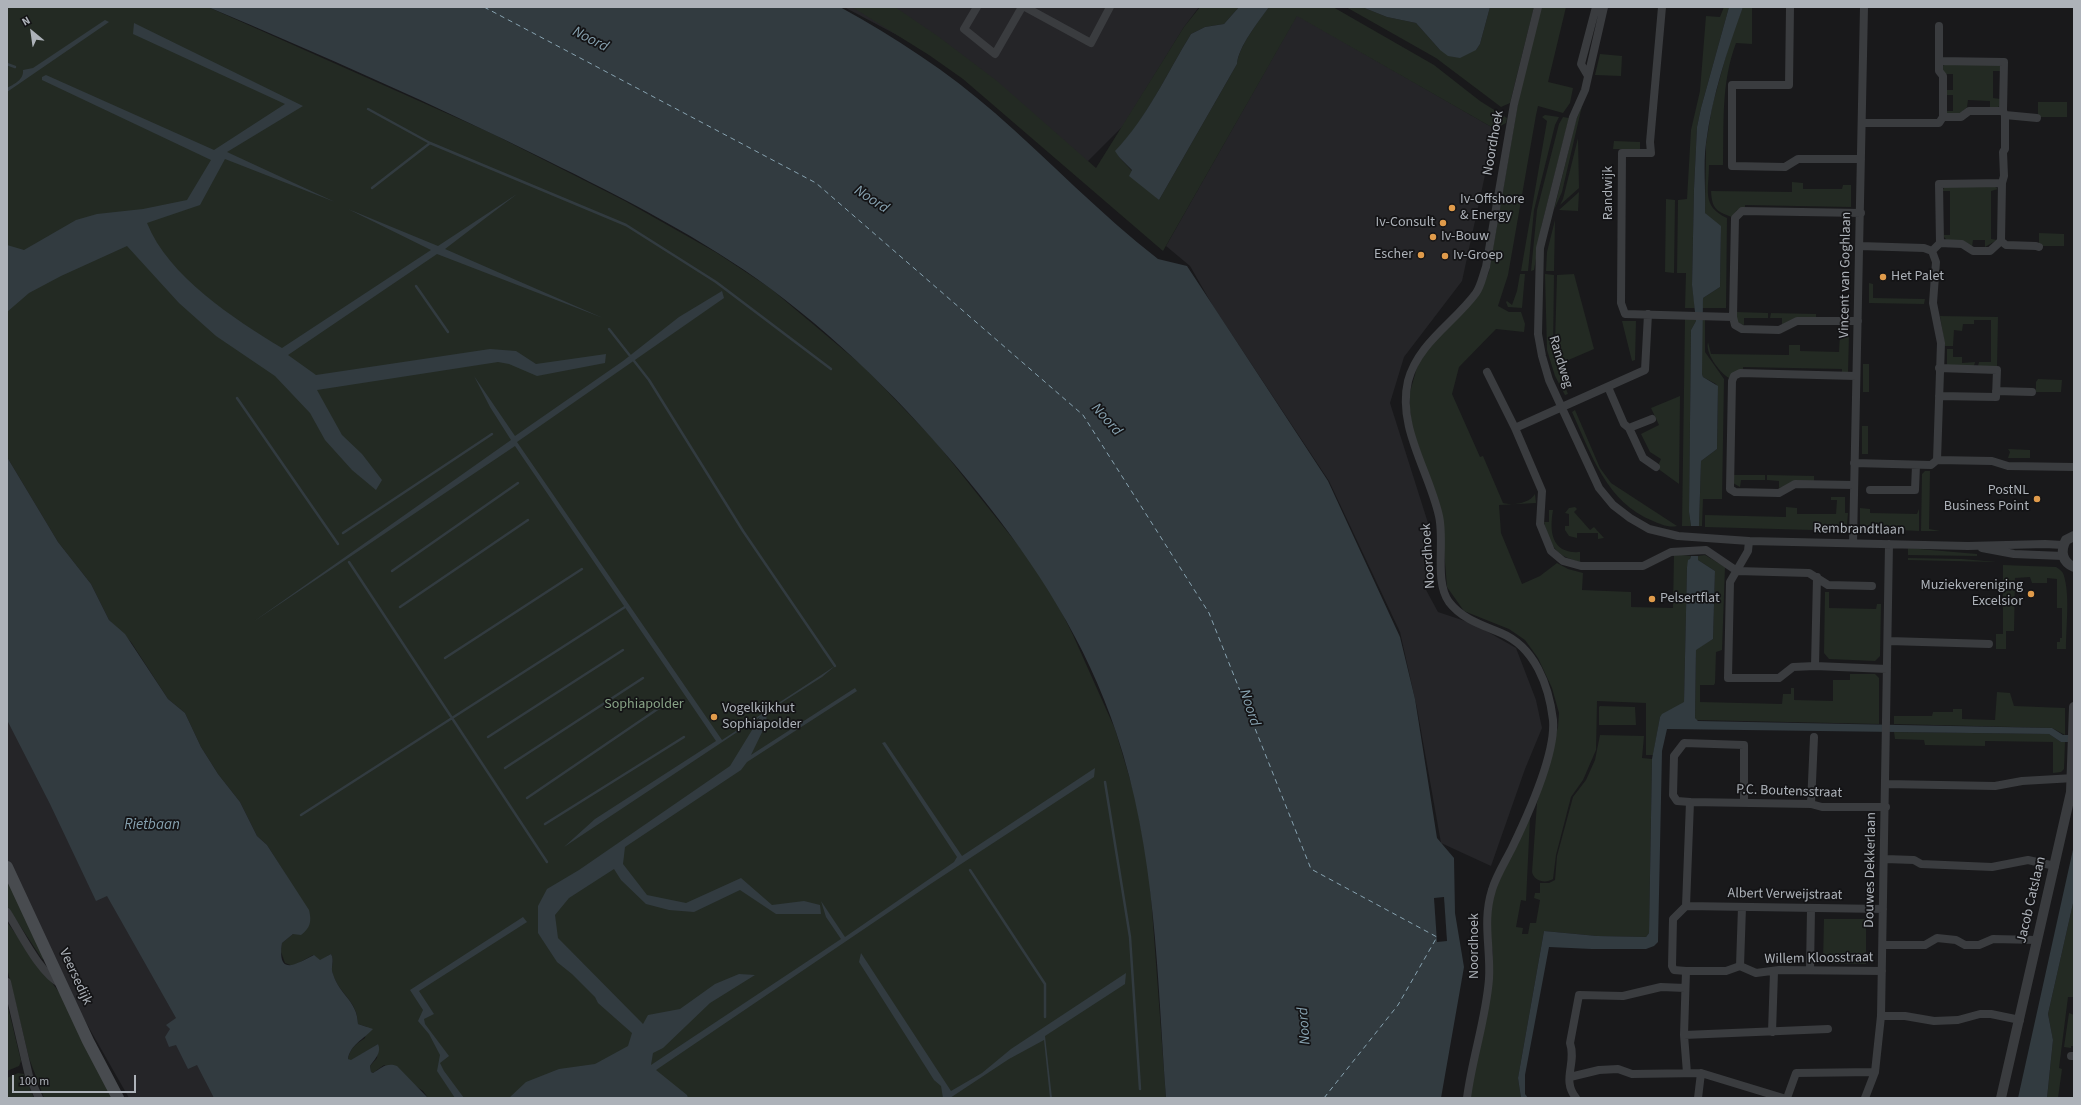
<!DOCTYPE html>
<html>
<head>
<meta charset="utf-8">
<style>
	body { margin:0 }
	#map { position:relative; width:2081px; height:1105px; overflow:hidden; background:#19191b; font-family:"Source Sans 3",sans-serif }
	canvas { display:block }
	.frame { position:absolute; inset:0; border:8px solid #adb2b9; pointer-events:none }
	.north { position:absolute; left:12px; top:12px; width:40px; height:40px; -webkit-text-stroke:3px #141416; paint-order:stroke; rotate:331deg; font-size:11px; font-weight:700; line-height:16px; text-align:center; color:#adb2b9 }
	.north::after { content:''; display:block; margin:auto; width:14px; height:18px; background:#adb2b9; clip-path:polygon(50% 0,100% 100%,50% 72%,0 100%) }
	.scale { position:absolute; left:12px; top:1075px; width:124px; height:18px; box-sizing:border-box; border:2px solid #adb2b9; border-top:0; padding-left:5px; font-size:12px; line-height:14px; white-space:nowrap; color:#adb2b9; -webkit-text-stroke:3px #141416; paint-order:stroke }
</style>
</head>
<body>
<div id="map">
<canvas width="2081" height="1105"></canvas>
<div class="frame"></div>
<div class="north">N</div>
<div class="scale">100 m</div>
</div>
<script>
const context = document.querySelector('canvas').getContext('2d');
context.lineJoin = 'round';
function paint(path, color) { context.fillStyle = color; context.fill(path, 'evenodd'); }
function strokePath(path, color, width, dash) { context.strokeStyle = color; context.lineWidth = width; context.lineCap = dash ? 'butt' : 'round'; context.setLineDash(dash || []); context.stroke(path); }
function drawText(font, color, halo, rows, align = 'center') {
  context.font = font + ' "Source Sans 3",sans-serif'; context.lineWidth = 3.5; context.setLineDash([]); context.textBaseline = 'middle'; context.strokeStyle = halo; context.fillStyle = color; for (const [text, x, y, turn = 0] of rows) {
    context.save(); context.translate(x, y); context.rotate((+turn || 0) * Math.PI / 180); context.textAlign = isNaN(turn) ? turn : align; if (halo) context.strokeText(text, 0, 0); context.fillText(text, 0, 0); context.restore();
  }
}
const built = new Path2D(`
	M844,7H1199L1184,27L1123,126L1078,171L948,62Z
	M1297,15L1495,129L1462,281L1404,357L1390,403L1428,523L1425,588L1438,612L1474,624L1516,648L1536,700L1542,728L1525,769L1491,866L1441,843L1417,708L1400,632L1329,481L1213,306L1190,266L1166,246Z
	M7,713L265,1098H129L7,884Z`);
const green = new Path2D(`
	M7,7H208L491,133L625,201L717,253L770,288L864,367L935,441L1030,560L1056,601L1073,635L1115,729L1135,796L1149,869L1166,1098H428L423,1091L384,1065L373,1073L371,1072L370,1066L377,1058L378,1044L351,1061L348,1059C350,1048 356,1044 365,1038L367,1027L358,1024C357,1000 341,996 333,975C330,967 335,961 331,954L320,961L313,955L293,966L285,963L281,952L282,943L293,934L286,875L267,845L257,836L240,802L218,774L201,747L185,713L168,699L131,642L109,620L91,584L58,542L7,457Z
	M852,7H895L939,37L997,81L1096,168L1184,27L1200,7H1239L1224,24L1205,27L1191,34C1167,73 1147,118 1116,151L1119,157L1159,200L1237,64C1238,48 1259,20 1269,7H1333L1434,65L1480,101L1507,118L1506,123L1495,129L1297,16L1163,251L963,79L929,55Z
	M1346,7H1362L1387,17L1416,23L1440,50H1476L1480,44L1490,7H1534L1510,103L1501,107L1436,58Z
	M1539,7H1566L1548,82L1573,88L1570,103L1563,113L1538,106L1536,115L1508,275L1498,306L1509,312H1521L1525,324L1524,332L1496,329L1459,367L1452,394L1480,457L1483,456L1503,503C1513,506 1530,503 1535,494L1536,503L1499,505L1501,533L1522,584L1540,576L1557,563L1568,569L1583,573L1582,590L1631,592V607L1673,608L1674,554L1691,556L1687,567L1684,703L1660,717L1653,755H1646V703L1597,701L1596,750L1583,780L1571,797L1556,855L1553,879C1545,884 1534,881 1532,872L1537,803L1558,727L1559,713L1552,688L1538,658L1525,640L1509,629L1464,611L1447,587L1441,513L1412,427L1410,410V392L1418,364L1429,346L1480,292L1489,272L1524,68Z
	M1724,7H1729L1701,108L1697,127L1694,189L1692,285L1695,308H1685L1686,273H1677L1678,200L1687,199L1691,130L1700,91L1706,16L1720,17Z
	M1743,7H1752V44L1736,43C1721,83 1724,123 1723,165H1709C1709,190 1701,206 1727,218L1726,308H1702L1703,298L1720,287L1721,234L1705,213L1706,144L1712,107L1731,37Z
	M1600,54L1622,56L1621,76L1595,75Z
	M1947,63L1998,64L2000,66V71H1993V98L2000,99L1999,106L1997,108H1990V101L1968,100L1967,107L1960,114H1946V111H1953V95H1946L1947,90H1953V74H1945L1943,72V66Z
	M2038,102H2067V117H2038Z
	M1582,106L1562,192L1554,210L1576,120Z
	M1545,115L1559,117L1555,125L1534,210L1528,271H1521L1547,121L1542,117Z
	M1563,117L1569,118L1542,224L1534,270L1531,271L1537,210L1559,124Z
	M1578,138L1579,188L1560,205L1563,199Z
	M1614,141L1640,142V149H1613Z
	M1792,182L1803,183V189H1842L1843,185H1851V207L1745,205V208L1737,210L1732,217C1716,211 1712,209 1711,191L1792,192Z
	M1946,185L1995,187L1998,189L1991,191V239L1997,240L1985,247V240H1973L1972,247L1947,240L1944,237V235H1950V191H1942Z
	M1579,192L1578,211L1559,210Z
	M1666,199L1675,200L1674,273L1665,272Z
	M1555,220L1554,271H1546L1547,252Z
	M2039,233L2064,234V246H2039Z
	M1520,274H1525L1522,308L1508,307L1506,302L1507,301L1512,305L1517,291Z
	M1545,274L1554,275L1553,352L1555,361L1568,394L1565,395L1555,376L1547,350Z
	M1574,274L1594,349L1559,364L1555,343L1557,275Z
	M1869,283L1873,284V298L1925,299L1924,304L1869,303Z
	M1736,312L1768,313V318H1744V325L1738,323L1736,319Z
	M1771,313L1816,314V318L1782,325V318H1770Z
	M1940,316L1998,317L1997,367L1978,366L1979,362H1991V320H1974V324H1963L1962,331L1954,330L1953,346H1945Z
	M1685,319H1696V321L1691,330L1689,512L1691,526H1682Z
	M1702,319H1705V352L1724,379L1722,499H1703L1702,526H1699L1701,461L1717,449L1718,391L1716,384L1703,377L1702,374Z
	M1622,321H1636L1635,360L1632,361Z
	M1840,335H1849L1848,372H1842V369L1743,367V370L1729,378C1719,372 1705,353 1708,342L1711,354L1789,355V345H1800V351L1839,352Z
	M1947,349H1953V357H1962V363L1975,362L1974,366H1947Z
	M1863,364H1869V392H1863Z
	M2038,379L2062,380L2061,392H2036V382Z
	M1680,396L1679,484L1657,468L1661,459L1650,452L1641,434L1659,425L1651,408Z
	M1575,410L1600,468L1611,483L1677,526C1669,528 1660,524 1653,521C1607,503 1591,454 1572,412Z
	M1862,426H1868V454H1862Z
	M2008,449L2030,450V458H2008L2010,452Z
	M1925,471H1930L1929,529L1940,531H1921L1922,474Z
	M1733,475H1765V480H1741L1740,487L1733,483Z
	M1767,475L1814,476V481L1779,488V481L1767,480Z
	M1831,497H1845V513H1848L1847,525L1813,530L1705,527V515L1786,517V507L1797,508V514H1836L1837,500H1831Z
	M1575,507L1577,509L1574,512L1590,530L1594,527L1604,538L1598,539V533H1577V538L1569,536L1565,530V526H1569V514L1565,513L1569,508Z
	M1860,508L1870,509V513L1917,514L1919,509V531L1864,528L1860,525Z
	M1549,510H1553C1549,533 1552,554 1580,552V562C1555,556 1550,545 1544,522H1549Z
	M1908,548L1977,554V556L1908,555Z
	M1705,555L1725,567L1722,650L1716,652L1715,683L1714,685H1700V702L1782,704L1783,694H1791V688H1794V700L1833,701V680H1850V674H1875L1879,678V724L1696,720L1695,718L1696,649L1713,639L1715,571L1698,560V556Z
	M1908,558L1962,559L1997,562L1908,560Z
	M2003,565L2056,567C2059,569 2063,571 2064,576C2070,596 2066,627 2066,649H2057V642H2060V638H2062V608H2057V579L2047,578V583H2032L2030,577L2015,578L2014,631H2006V649H1996V634H2003Z
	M1825,592H1829V608L1876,609L1877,604H1881L1880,656L1875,661L1829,659L1824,653Z
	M1997,692L2010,693L2014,706L2065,708V735L2052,728L1894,724V716H1932L1933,712H1953V709H1962V719L1995,720Z
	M1600,706L1635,707L1636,725H1599V707Z
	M1894,732L2049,734L2061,742H2065L2064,769L2061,772L2053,773V742L1985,741V746L1925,745L1924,740L1895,739Z
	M1600,735L1644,736L1642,758L1652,759L1649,933L1646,937L1597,936L1544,931L1518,1078L1521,1098H1468L1491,976L1493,954L1489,929L1493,893L1530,817L1526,901L1521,900L1516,927L1523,928L1522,934H1528L1530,923H1536L1540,900L1534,898L1535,893H1540V883H1549L1555,880L1557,856L1573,797L1586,780L1595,760Z
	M7,879L45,958L42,959L7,906Z
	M2074,899V997H2068L2059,1068L2062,1069L2058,1098H2047L2053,1040L2048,1014Z
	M1824,919H1866V964L1823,963Z
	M7,922L70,1007L113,1098H44L29,1058L7,968Z
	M7,1003L21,1061L19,1066L7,1071Z
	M2069,1013L2074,1015V1046H2071V1048L2064,1047Z
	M18,1073L24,1074L34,1098H7V1078Z`);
const water = new Path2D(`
	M208,7H840C895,37 948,72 995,113C1049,160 1101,215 1158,259L1187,266L1328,481L1400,637L1415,699L1437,838L1454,858L1455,913L1464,967L1441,1098H1166C1157,975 1156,850 1116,732C1087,644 1036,565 979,494C918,418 850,348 771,289C702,238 623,198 546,160C435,105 322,55 208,7Z
	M1239,7H1269C1259,21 1238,47 1237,64L1159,200L1129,176L1132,170L1119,157L1115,151C1147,118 1167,73 1191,34L1205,27L1224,24Z
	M1362,7H1490L1480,44L1476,50L1460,58L1448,56L1440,50L1416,23L1387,17Z
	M1729,7H1743C1727,51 1712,96 1706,143C1703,165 1706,190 1705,213L1721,226L1720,287L1703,298L1702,374L1703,377L1718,386L1717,449L1701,461L1699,526H1691L1689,512L1691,330L1696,321L1692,285L1694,189L1697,127L1701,108Z
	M105,20L109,22L7,92V88C14,84 24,80 23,70L33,68Z
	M134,23L303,106L227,152L335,202L225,159L200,205L147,223C168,276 234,319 282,348L431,250L348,209L438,246L517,194L445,249L603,318L437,254L288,355L316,375L490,349L516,351L536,364L606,354L605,363L537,376L509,364L498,362L317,390L342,435L362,454L382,480L376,490L352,470L325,440L310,413L275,376L216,336L179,303L127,246L61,276L29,293L7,312V245L24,250L76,220L97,214L143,209L187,200L211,160L42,80V77L46,75L214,150L285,104L133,34Z
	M722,291L724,298L517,442L722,740L835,666L822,677L767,712L766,724L751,755L855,688L857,691L747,762L741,770L625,847L623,864L647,895L686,903L741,878L772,905L804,901L820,905L821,914H776L740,890L694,912L669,910L646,904L621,880L614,869L569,898L555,915L558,938L643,1024L648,1015L680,1009L715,984L739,974L755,975L710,1003L663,1048L653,1053L651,1065L841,939L826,917L821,901L845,937L954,862L957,857L882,743L885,742L962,856L1095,768L1094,777L929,885L656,1070L687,1095L688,1098H509L526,1082L559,1069L595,1064L628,1046L632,1033L598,1003L595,997L572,974L557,962L538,933V906L547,889L579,870L730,766L760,717L564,847L595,819L716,741L515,446L253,622L511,440L490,407L474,376L515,436L623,361L679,317Z
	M7,457L58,542L91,584L109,620L125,634L168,699L185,713L201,747L218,774L240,802L257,836L267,845L309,910C312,922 310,928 301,935L293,934L282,943C277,977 296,964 314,955L320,960L331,954C335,961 330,967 333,974C340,996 357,1000 358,1024L373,1029C364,1039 350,1045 348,1059L351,1060L378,1044C382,1052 375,1059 370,1066L371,1072L373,1073C381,1068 387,1062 397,1066L428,1098H214L197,1065L188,1069L176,1045L169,1047L165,1037L170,1029L166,1025L176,1018L107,896L96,901L50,804L7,720Z
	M1691,556H1698V560L1715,571L1713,639L1696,650L1695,718L1698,721L2052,728L2063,735H2074V742H2061L2049,734L1667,729L1662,751L1658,942L1654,946L1646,949H1592L1549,947L1525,1075V1094L1528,1098H1521L1518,1078L1544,931L1597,936L1646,937L1649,933L1652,759L1660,717L1662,714L1684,702L1687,567L1688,560L1690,559Z
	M2074,845V899L2048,1014L2053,1040L2047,1098H2018Z
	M523,917L527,922L419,991L434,1014L424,1019L425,1024L449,1056L440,1063L444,1071L464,1098H455L437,1071L440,1055L429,1034L418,1021L423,1010L410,990Z
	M861,953L951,1091L982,1073L1011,1049L1126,973L1125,984L1045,1036L1052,1098H1050L1044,1040L1009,1059L950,1098H943L941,1086L934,1080L859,962Z`);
const pier = new Path2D(`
	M1444,897L1447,941L1437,942L1434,898Z`);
const stream = new Path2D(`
	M7,64L15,67
	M368,109L430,143L626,225L716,282L831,369
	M372,188L430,143
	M416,286L448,332
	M609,329L649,380L743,531L835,666
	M237,398L338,544
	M343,533L492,434
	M349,562L547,862
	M392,571L518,483
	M400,607L528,520
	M445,658L582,569
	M488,737L623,650
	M505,768L643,678
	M1105,782L1130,937L1140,1089
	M527,798L662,706
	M301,815L625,607
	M545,824L684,737
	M970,870L1045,984V1017`);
const ferry = new Path2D(`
	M484,7L816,183L1083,415L1209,613L1311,869L1437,937L1398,1005L1324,1098`);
const minor = new Path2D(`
	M977,7L964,29L995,54L1022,7
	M1025,7L1091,43L1110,7
	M1604,7L1585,90L1573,117L1540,248L1538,334L1542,356L1549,380L1561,406L1599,488L1613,505L1630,518L1649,529L1678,536L1749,541L1968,546L2045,544L2063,545
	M1662,7L1650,142L1651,153H1622L1621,303L1625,314L1733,317
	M1790,7L1789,85H1732V166L1785,167L1798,159H1861
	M1939,26V61
	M1588,76L1581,64L1596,7
	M2005,115L2037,118
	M1862,123H1939L1943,117H1961L1969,111H2003L2004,62L1939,61V71L1943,76V117
	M2001,241L2006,245L2036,246L2039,247
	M1940,243L1939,184L2002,183
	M1860,246L1924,248L1932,251L1936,262L1933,303L1941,343L1937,460
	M1932,251L1940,243L1962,244L1973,251H1990L2001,241L2002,183L2004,176L2003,152L2005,149V115L2003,111
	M1858,321H1797L1779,330L1742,329L1735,325L1733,317L1735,218L1742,211L1861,213
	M1487,372L1515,428L1542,491L1540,524L1551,551L1563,561L1581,566H1643L1671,552L1706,550L1737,571L1809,573L1828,585L1872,586
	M1608,387L1624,424L1629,428L1643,458L1656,467
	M1996,391L2032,392
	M1939,396L1996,397L1997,370L1939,368
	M1515,428L1645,370L1648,314
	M1629,428L1652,419
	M1854,463L1931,465L1937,460L1992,461L2008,466L2074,467
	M1854,485L1795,484L1779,493L1735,492L1730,489L1732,381L1734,376L1740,373L1856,376
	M1870,490H1915L1916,465
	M1749,541L1748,551L1730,582L1728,678H1779L1793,667L1815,666L1887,669
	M1853,543L1864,7
	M1982,548L2014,554L2063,556
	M1889,641L1989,644
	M1815,666L1817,577
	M1886,784L1995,786L2022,781L2074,778
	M1690,802L1811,804L1822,807H1886
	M1811,804L1814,737
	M1885,859L1914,860L1921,864L1992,867L2028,860L2055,866
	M1686,906L1883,909
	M7,912C20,932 40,974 61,984
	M1883,945H1925L1937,938L1956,940L1965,945H1979L1993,939L2037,940
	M1740,966L1742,907
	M1810,970L1811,909
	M1686,971H1726L1740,966L1756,973L1779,970L1882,971
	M7,982L29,1076L39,1098
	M1881,1016H1905L1934,1021L1958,1020L1980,1014H1991L2020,1020
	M1772,1032L1774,972
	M1684,1035L1828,1029
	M2071,1056H2074
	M1687,1073L1684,1035L1686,971L1674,970L1672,966L1673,919L1686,906L1690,802L1677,801L1673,795L1674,756L1684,743L1744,745V803
	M1570,1077L1599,1070L1618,1069L1632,1074L1701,1073L1783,1098
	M1467,1098C1472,1058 1486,1019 1489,979C1491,948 1482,922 1492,890C1496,876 1505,862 1512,848C1527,817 1556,755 1553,720C1549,686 1535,647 1501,633C1482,625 1462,619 1449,602C1434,581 1445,542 1439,516C1429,471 1397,427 1408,381C1418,343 1454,323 1476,293C1481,286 1483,275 1486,267L1514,104L1538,7
	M1576,1098C1561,1079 1577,1064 1570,1043L1579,995L1623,996L1661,987L1685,988
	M1698,1098L1701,1073
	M1787,1098L1796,1073L1875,1072
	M1865,1098L1875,1072L1881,1016L1889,544`);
const tertiary = new Path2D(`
	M2074,536L2066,540C2060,551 2062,562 2074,567
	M2001,1098L2071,792L2074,707`);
const secondary = new Path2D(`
	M7,867L88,1041L118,1098`);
const markers = [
	[1452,208,4,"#e09b4b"],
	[1443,223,4,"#e09b4b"],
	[1433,237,4,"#e09b4b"],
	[1421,255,4,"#e09b4b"],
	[1445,256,4,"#e09b4b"],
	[1883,277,4,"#e09b4b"],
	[2037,499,4,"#e09b4b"],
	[2031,594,4,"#e09b4b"],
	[1652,599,4,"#e09b4b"],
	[714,717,4,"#e09b4b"]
];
const streetNames = [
	["Noordhoek",1494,143,-80],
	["Randwijk",1609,193,-90],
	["Vincent van Goghlaan",1846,275,-89],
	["Randweg",1560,362,73],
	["Rembrandtlaan",1859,530,1],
	["Noordhoek",1429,556,-94],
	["P.C. Boutensstraat",1789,792,2],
	["Douwes Dekkerlaan",1871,870,-89],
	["Albert Verweijstraat",1785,895,1],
	["Jacob Catslaan",2032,900,-77],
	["Noordhoek",1475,946,-90],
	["Willem Kloosstraat",1819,959,-1],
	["Veersedijk",75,977,65]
];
const poiNames = [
	["Iv-Offshore",1460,200],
	["& Energy",1460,216],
	["Iv-Consult",1435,223,"right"],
	["Iv-Bouw",1441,237],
	["Escher",1413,255,"right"],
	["Iv-Groep",1453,256],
	["Het Palet",1891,277],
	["PostNL",2029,491,"right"],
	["Business Point",2029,507,"right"],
	["Muziekvereniging",2023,586,"right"],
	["Excelsior",2023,602,"right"],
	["Pelsertflat",1660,599],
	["Vogelkijkhut",722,709],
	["Sophiapolder",722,725]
];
const parkNames = [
	["Sophiapolder",644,705]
];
const waterNames = [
	["Noord",590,40,27],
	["Noord",871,200,33],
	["Noord",1106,420,48],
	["Noord",1249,708,72],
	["Rietbaan",152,826],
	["Noord",1305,1026,-94]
];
paint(built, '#252528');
paint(green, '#232a23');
paint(water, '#323b40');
paint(pier, '#19191b');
strokePath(stream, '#323b40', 2.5);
strokePath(ferry, '#87a2b0', 1, [5, 4]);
strokePath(minor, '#3a3c3f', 8);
strokePath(tertiary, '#3a3c3f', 10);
strokePath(secondary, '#484b4f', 12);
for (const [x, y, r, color] of markers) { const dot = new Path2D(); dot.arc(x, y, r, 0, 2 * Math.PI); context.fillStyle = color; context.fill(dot); strokePath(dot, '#141416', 1.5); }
drawText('14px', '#adb2b9', '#141416', streetNames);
drawText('14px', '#adb2b9', '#141416', poiNames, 'left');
drawText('14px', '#87a286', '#141416', parkNames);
drawText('italic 15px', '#87a2b0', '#141416', waterNames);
</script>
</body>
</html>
